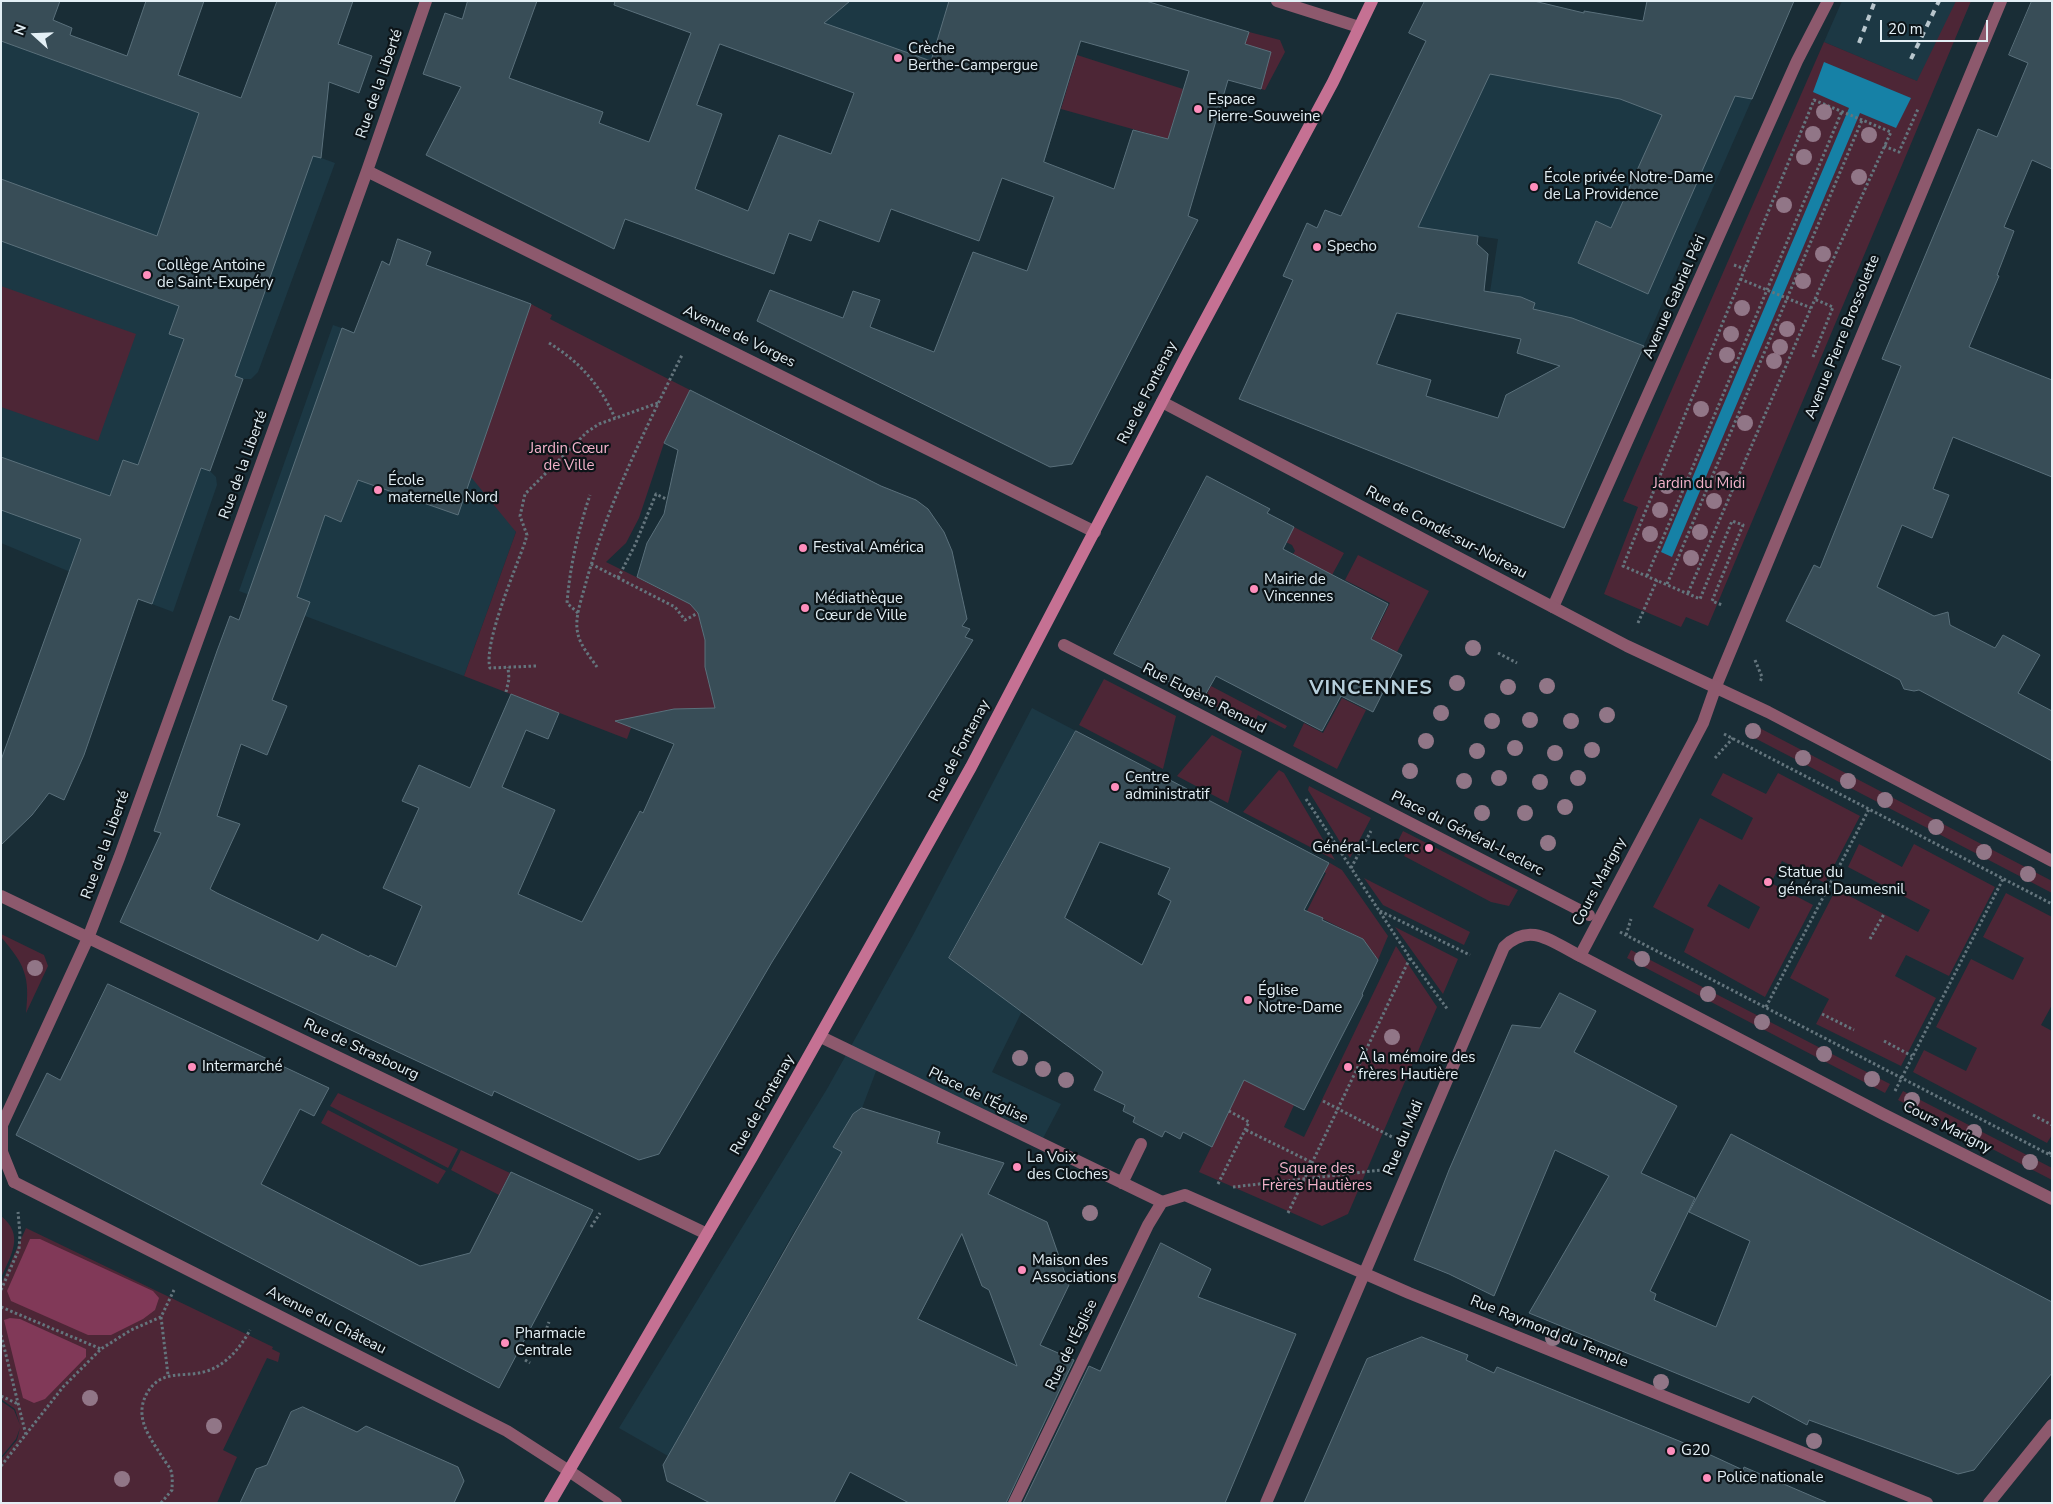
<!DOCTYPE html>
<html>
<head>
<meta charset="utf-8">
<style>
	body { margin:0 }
	#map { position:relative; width:2053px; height:1504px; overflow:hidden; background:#192d36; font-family:"Nunito Sans",sans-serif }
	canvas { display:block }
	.frame { position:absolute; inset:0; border:2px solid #e3eff5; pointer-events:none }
	.north { position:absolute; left:10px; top:10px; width:50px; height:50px; -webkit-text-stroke:4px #0c1418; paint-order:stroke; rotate:290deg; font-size:14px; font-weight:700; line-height:20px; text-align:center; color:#e3eff5 }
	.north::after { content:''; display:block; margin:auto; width:18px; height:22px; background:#e3eff5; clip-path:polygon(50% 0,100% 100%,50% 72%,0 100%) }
	.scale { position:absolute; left:1880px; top:20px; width:108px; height:22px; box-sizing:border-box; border:2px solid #e3eff5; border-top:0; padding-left:6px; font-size:15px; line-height:18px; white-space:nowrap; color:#e3eff5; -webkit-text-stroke:4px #0c1418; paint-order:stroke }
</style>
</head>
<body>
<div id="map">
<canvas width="2053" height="1504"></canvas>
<div class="frame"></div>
<div class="north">N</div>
<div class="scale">20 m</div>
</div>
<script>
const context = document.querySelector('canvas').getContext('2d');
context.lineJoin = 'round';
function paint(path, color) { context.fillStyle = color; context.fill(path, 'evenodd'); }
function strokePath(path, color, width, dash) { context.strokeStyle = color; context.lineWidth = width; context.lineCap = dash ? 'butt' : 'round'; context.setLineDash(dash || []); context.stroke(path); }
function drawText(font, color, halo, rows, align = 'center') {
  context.font = font + ' "Nunito Sans",sans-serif'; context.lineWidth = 4.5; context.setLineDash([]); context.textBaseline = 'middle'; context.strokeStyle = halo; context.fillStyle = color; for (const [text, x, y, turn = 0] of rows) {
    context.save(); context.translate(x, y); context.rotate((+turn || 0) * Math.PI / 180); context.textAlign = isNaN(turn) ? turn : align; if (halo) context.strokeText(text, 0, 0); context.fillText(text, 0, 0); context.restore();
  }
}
const built = new Path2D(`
	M807,1H964L1012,150L809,77L821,39Z
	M1842,1H1971L1933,88L1824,42Z
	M1,41L335,163L258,372L251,379H243L210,471L216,477L217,485L173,612L99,584L1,543Z
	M1413,68L1573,71L1752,99L1636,363L1428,320L1432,283L1490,292L1498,239L1341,216Z
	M333,325L504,385L475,466L516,532L464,676L239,591Z
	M1032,708L1076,731L949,957L1022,1011L992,1072L1061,1104L1040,1144L878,1066L862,1108L853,1114L833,1146L842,1152L792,1235L668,1456L619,1428L827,1089L913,935Z`);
const green = new Path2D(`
	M1956,1H1971L1708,626L1686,617L1681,627L1604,594L1638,507L1623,501L1824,42L1917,81Z
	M1249,32L1280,40L1285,52L1265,90L1261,89L1245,44Z
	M1077,55L1183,89L1168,139L1061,109Z
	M1,286L136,334L98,441L1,407Z
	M531,304L552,315L550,319L690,390L664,443L639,518L626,543L606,562L690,604L698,613L705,640V667L729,714L674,709L635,717L627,739L464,676L516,532L471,477Z
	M1294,527L1344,553L1332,575L1293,554L1295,551L1292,545L1286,542Z
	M1358,555L1429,591L1397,652L1372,639L1390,603L1345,580Z
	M1104,679L1176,716L1163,769L1079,725Z
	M1211,686L1287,726L1285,729L1258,715L1253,726L1204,700Z
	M1342,698L1366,710L1337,769L1293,746L1304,723L1323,733Z
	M1750,723L2052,881V893L1745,733Z
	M1212,735L1242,751L1228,803L1177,776Z
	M1279,770L1284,773L1335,860L1243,812Z
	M1723,773L1766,794L1778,773L1860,816L1825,883L1782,861L1771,883L1813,905L1765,997L1684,952L1694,929L1653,907L1700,818L1742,840L1753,818L1711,795ZM1719,884L1760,907L1749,929L1707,906Z
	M1309,786L1371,818L1350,858L1308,790Z
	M1403,831L1518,890L1509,906L1491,902L1404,856L1409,847L1398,841Z
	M1859,844L1902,867L1914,844L1995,887L1949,976L1906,955L1895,976L1936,998L1901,1066L1816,1024L1829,999L1790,978L1836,889L1918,932L1930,910L1848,867Z
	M1330,863L1342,870L1388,936L1378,960L1363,939L1307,911L1326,873L1324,872Z
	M1364,878L1470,932L1464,945L1383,905Z
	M2006,893L2052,917V1005L2041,1025L2052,1031V1135L2047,1143L1913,1072L1924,1050L1966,1071L1977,1048L1936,1027L1971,959L2013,980L2024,958L1983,937Z
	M1395,927L1458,959L1443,994Z
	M1,934L44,955L48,966L26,1013C30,976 25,965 1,937Z
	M1396,946L1437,1007L1348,1214L1322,1226L1199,1172L1244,1080L1294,1105L1284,1127L1304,1137Z
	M1631,950L1890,1084L1885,1093L1627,958Z
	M1903,1091L2052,1168V1180L1898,1100Z
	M338,1093L458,1149L448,1168L330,1106Z
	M328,1110L446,1171L438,1184L321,1123Z
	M461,1150L510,1173L499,1195L451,1170Z
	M1,1216C25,1235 11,1255 1,1278Z
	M26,1228L273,1347L272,1349L280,1353L278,1362L267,1358L223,1450L237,1457L217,1503H1V1459L17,1440L20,1428L16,1439L1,1457V1401L14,1410L20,1425L15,1409L1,1399V1284Z`);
const forest = new Path2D(`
	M40,1239L153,1291L159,1298L155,1310L143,1319L111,1335H88L11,1301L7,1291L30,1239Z
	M10,1318L20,1319L86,1349V1357L45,1399L34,1403L23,1398L4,1320Z`);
const water = new Path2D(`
	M1824,62L1911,98L1896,128L1860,113L1672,557L1661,552L1849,108L1813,92Z`);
const building = new Path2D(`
	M1,1H60L53,20L72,28L70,35L127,56L146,1H204L178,75L241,98L277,1H353L338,44L372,56L359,93L329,82L321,158L313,156L235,376L243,379L210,471L201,468L152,604L138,599L84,755L64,800L49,793L32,815L1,845V760L81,539L1,510V457L110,496L123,460L138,465L184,339L169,334L179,306L1,241V179L157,236L199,113L1,41Z
	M468,1H537L509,78L603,112L599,123L649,142L691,33L614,5L615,1H850L824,23L931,61L949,1H1146L1249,32L1245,44L1271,52L1261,89L1228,80L1188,216L1198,220L1072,464L1050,467L757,321L770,290L843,318L853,291L880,300L870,327L934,352L973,252L1027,271L1054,197L1002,178L979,241L891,209L879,242L819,220L811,241L789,233L774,274L625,219L614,249L426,155L461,87L423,74L445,13L462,19ZM1081,41L1189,71L1168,139L1133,130L1114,189L1044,162ZM720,44L854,93L831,154L779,135L748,211L695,189L722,114L697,105Z
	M1425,1H1534L1584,13V11L1643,21L1647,1H1794L1752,99L1735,96L1648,294L1578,263L1596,221L1611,228L1662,115L1620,99L1490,74L1418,227L1478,236L1477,244L1488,254L1484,291L1521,297L1535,303L1533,309L1572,318L1644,346L1564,528L1239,399L1293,280L1283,276L1307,223L1317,228L1325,210L1341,216L1426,41L1409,33ZM1397,313L1521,339L1517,353L1560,366L1506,395L1498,418L1426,396L1431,380L1377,364Z
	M2032,1H2052V169L2032,160L2004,227L2014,231L1997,275L1999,276L1969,347L2052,380V477L1953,437L1933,489L1949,495L1932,538L1902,525L1877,587L1934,616L1948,612L1950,625L1995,648L2003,635L2040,655L2018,693L2052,711V761L1919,690L1914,691L1904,689L1900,680L1786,621L1814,565L1820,568L1901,366L1882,359L1978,129L1997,137L2028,63L2009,55Z
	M398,239L431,252L426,265L531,304L458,515L358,480L341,522L325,515L297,597L310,602L272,700L287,706L267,755L241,744L217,816L240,824L210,889L217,893L318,941L322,934L369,957L370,955L396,967L422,906L383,888L419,808L402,801L419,765L470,788L511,694L559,713L548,739L526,730L502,787L555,810L518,894L582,922L640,811L643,813L674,744L615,721L674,709L715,708L705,667V640L698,613L690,604L637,577L647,543L664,514L678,450L664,443L690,390L881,486L916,500L928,509L944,532L952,551L967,619L962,626L970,629L965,637L973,640L772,962L659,1154L639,1160L494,1091L492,1096L120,922L161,833L154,831L217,651L230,616L239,620L342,328L354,333L382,261L389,265Z
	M1207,476L1270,509L1267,513L1294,527L1283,549L1388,604L1371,639L1402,655L1373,712L1341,696L1322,731L1216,676L1204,697L1178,684L1177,686L1114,654Z
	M1076,731L1329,863L1304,910L1323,918L1322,920L1363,939L1378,960L1362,994L1363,995L1304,1110L1244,1080L1212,1147L1183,1132L1180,1139L1165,1131L1162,1137L1133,1122L1135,1117L1123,1111L1125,1105L1094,1090L1103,1072L949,958ZM1100,842L1170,868L1158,894L1171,901L1142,965L1065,918Z
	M108,984L329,1088L314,1116L300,1109L261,1184L420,1266L470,1253L511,1172L593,1210L499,1388L16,1135L47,1073L60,1080Z
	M1560,993L1596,1011L1574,1052L1677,1106L1641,1173L1695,1198L1650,1291L1656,1294L1654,1300L1716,1327L1750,1241L1689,1212L1731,1134L2052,1302V1373L1974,1470L1958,1474L1809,1420L1807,1425L1753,1396L1749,1403L1529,1313L1609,1176L1555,1150L1494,1296L1449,1274L1414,1260L1449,1170L1512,1025L1540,1028Z
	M862,1108L940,1132L937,1143L1004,1163L988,1194L1047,1222L1069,1285L1040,1345L1074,1360L1006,1503H909L850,1472L834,1503H710L667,1481L663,1465L797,1229L842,1152L833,1147L853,1114ZM962,1234L982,1286L989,1290L1017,1366L918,1319Z
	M1161,1243L1211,1269L1198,1297L1296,1334L1225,1503H1023L1089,1366L1100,1371Z
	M1422,1337L1468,1355L1466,1360L1494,1373L1497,1367L1689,1445L1743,1470L1744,1467L1828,1503H1304L1367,1359Z
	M303,1407L357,1432L366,1426L458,1467L464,1481L454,1503H240L256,1469L267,1465L291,1412Z`);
const path = new Path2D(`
	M1884,146L1899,152L1918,109
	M1734,265L1745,269
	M1740,279L1811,308
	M549,343C580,362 600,385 615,418
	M1813,357L1833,307L1814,299
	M591,564L675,607L685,620L698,613
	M1647,576L1842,111
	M618,578L635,545L656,494L666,499
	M1667,584L1862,120
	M1688,593L1811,308L1891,132L1814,100L1623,566L1700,599L1732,521L1743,525L1712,601L1722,605
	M578,613L567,603C570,566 578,531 590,495
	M1638,623L1657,580
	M1498,653L1517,663
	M1755,660L1762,677L1760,682
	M536,666L490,668C483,644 516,568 525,542L527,535L520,516L525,494L587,432L599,424L658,403
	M597,667C591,658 580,645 578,634C574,619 581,601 585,586C607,505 645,430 682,355
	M506,692L509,679L508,667
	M1724,734L2052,904
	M1715,758L1733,738
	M1306,799L1410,958L1448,1010
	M1391,846L1402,851L1404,847
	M1351,868L1371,831
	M1380,911L1470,955
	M1620,932L2052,1156
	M1626,935L1631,919
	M1870,939L1884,914
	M1766,1007L1869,809
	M1822,1014L1854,1030
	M1884,1041L1912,1056
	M1895,1091L2003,879
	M1323,1101L1394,1138
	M2033,1115L2052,1125
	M1246,1130L1313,1163
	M2049,1154L2052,1150
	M1218,1184L1249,1122L1229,1111
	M1233,1187L1381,1170
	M1288,1213L1410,958
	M591,1227L600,1213
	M1,1290L19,1249L20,1234L18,1212
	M1,1307L101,1349
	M161,1317L168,1375
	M545,1333L549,1322
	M1,1335L26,1435
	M525,1360L530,1363
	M1,1396L18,1404
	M1,1466L63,1387L101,1349L131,1330L161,1317L174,1290
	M161,1503L172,1490C172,1485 173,1477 171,1471C170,1467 165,1462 163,1458C151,1439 134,1419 146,1395C161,1367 183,1379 207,1371C226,1365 241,1347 250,1330`);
const service = new Path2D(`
	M14,1182L2,1152V1125L88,938`);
const pedestrian = new Path2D(`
	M1064,645L1589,915
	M821,1037L1162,1202
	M1122,1183L1141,1144`);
const minor = new Path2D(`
	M1277,1L1359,27
	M367,171L1095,532
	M1553,607L1797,61L1828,1
	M1716,686L2001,1
	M1,896L707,1234
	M88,938L119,858L367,171L426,1
	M14,1182L507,1431L569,1471
	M1014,1503L1148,1225L1162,1202L1185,1195L1409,1293L1927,1503
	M1266,1503L1504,947C1530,921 1552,942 1580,956
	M1989,1503L2052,1425`);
const tertiary = new Path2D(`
	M1162,402L1627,646L1768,712L2052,861
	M1716,686L1703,723L1580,956L1883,1114L2052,1199
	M569,1471L616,1503`);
const secondary = new Path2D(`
	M550,1503L752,1157L971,767L1187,354L1333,82L1372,1`);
const rail = new Path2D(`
	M1859,43L1875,1
	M1911,59L1939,1`);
const trees = [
	[1824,112],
	[1813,134],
	[1869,135],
	[1804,157],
	[1859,177],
	[1784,205],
	[1823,254],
	[1803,281],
	[1742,308],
	[1787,329],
	[1731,334],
	[1780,347],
	[1727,355],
	[1774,361],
	[1701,409],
	[1745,423],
	[1723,479],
	[1667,486],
	[1714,501],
	[1660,510],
	[1700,532],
	[1650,534],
	[1691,558],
	[1473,648],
	[1457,683],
	[1547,686],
	[1508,687],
	[1441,713],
	[1607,715],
	[1530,720],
	[1492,721],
	[1571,721],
	[1753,731],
	[1426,741],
	[1515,748],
	[1592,750],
	[1477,751],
	[1555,753],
	[1803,758],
	[1410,771],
	[1499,778],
	[1578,778],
	[1464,781],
	[1848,781],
	[1540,782],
	[1885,800],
	[1565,807],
	[1482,813],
	[1525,813],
	[1936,827],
	[1548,843],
	[1984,852],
	[2028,874],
	[1642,959],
	[35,968],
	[1708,994],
	[1762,1022],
	[1392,1037],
	[1824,1054],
	[1020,1058],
	[1043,1069],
	[1872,1079],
	[1066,1080],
	[1912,1100],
	[1974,1132],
	[2030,1162],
	[1090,1213],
	[1553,1338],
	[1661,1382],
	[90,1398],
	[214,1426],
	[1814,1441],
	[122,1479]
];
const markers = [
	[898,58,5,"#fe8ebc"],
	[1198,109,5,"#fe8ebc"],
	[1534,187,5,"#fe8ebc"],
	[1317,247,5,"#fe8ebc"],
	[147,275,5,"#fe8ebc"],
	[378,490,5,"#fe8ebc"],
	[803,548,5,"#fe8ebc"],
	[1254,589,5,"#fe8ebc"],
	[805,608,5,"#fe8ebc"],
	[1115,787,5,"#fe8ebc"],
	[1429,848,5,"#fe8ebc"],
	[1768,882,5,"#fe8ebc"],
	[1248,1000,5,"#fe8ebc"],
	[192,1067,5,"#fe8ebc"],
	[1348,1067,5,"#fe8ebc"],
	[1017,1167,5,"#fe8ebc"],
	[1022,1270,5,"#fe8ebc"],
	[505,1343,5,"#fe8ebc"],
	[1671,1451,5,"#fe8ebc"],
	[1707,1478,5,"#fe8ebc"]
];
const poiNames = [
	["Crèche",908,49],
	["Berthe-Campergue",908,66],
	["Espace",1208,100],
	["Pierre-Souweine",1208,117],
	["École privée Notre-Dame",1544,178],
	["de La Providence",1544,195],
	["Specho",1327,247],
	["Collège Antoine",157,266],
	["de Saint-Exupéry",157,283],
	["École",388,481],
	["maternelle Nord",388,498],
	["Festival América",813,548],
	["Mairie de",1264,580],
	["Vincennes",1264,597],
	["Médiathèque",815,599],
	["Cœur de Ville",815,616],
	["Centre",1125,778],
	["administratif",1125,795],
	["Général-Leclerc",1419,848,"right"],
	["Statue du",1778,873],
	["général Daumesnil",1778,890],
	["Église",1258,991],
	["Notre-Dame",1258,1008],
	["À la mémoire des",1358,1058],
	["frères Hautière",1358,1075],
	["Intermarché",202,1067],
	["La Voix",1027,1158],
	["des Cloches",1027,1175],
	["Maison des",1032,1261],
	["Associations",1032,1278],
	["Pharmacie",515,1334],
	["Centrale",515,1351],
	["G20",1681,1451],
	["Police nationale",1717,1478]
];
const streetNames = [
	["Rue de la Liberté",380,84,-71],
	["Avenue Gabriel Péri",1675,297,-66],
	["Avenue de Vorges",739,337,26],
	["Avenue Pierre Brossolette",1843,337,-68],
	["Rue de Fontenay",1148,393,-63],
	["Rue de la Liberté",244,465,-70],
	["Rue de Condé-sur-Noireau",1446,533,28],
	["Rue Eugène Renaud",1204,699,27],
	["Rue de Fontenay",960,751,-62],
	["Place du Général-Leclerc",1467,834,27],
	["Rue de la Liberté",106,845,-70],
	["Cours Marigny",1600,882,-62],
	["Rue de Strasbourg",361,1050,25],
	["Place de l'Église",978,1096,26],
	["Rue de Fontenay",763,1105,-60],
	["Cours Marigny",1947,1128,27],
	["Rue du Midi",1404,1138,-67],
	["Avenue du Château",326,1321,27],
	["Rue Raymond du Temple",1549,1332,22],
	["Rue de l'Église",1072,1345,-64]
];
const parkNames = [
	["Jardin Cœur",569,449],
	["de Ville",569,466],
	["Jardin du Midi",1699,484],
	["Square des",1317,1169],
	["Frères Hautières",1317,1186]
];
const districtNames = [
	["VINCENNES",1371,689]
];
paint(built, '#1c3844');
paint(green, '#4d2636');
paint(forest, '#813958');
paint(water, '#1681a6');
paint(building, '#384d57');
strokePath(building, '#5a707b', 1);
strokePath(path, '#64757d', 3, [2.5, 2.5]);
strokePath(service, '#8d596d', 12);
strokePath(pedestrian, '#8d596d', 12);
strokePath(minor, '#8d596d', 12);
strokePath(tertiary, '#8d596d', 12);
strokePath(secondary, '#c57193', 12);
strokePath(rail, '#b8c6cd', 4, [6, 6]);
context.fillStyle = '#917687';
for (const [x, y] of trees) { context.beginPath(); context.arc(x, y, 8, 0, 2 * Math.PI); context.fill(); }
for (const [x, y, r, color] of markers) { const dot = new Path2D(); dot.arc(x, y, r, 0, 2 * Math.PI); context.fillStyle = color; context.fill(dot); strokePath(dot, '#0c1418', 2); }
drawText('15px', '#e3eff5', '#0c1418', poiNames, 'left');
drawText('15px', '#e3eff5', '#0c1418', streetNames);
drawText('15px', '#f3b2ca', '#0c1418', parkNames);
context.letterSpacing = '1px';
drawText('bold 20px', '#b8d0dc', '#0c1418', districtNames);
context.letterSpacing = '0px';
</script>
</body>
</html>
